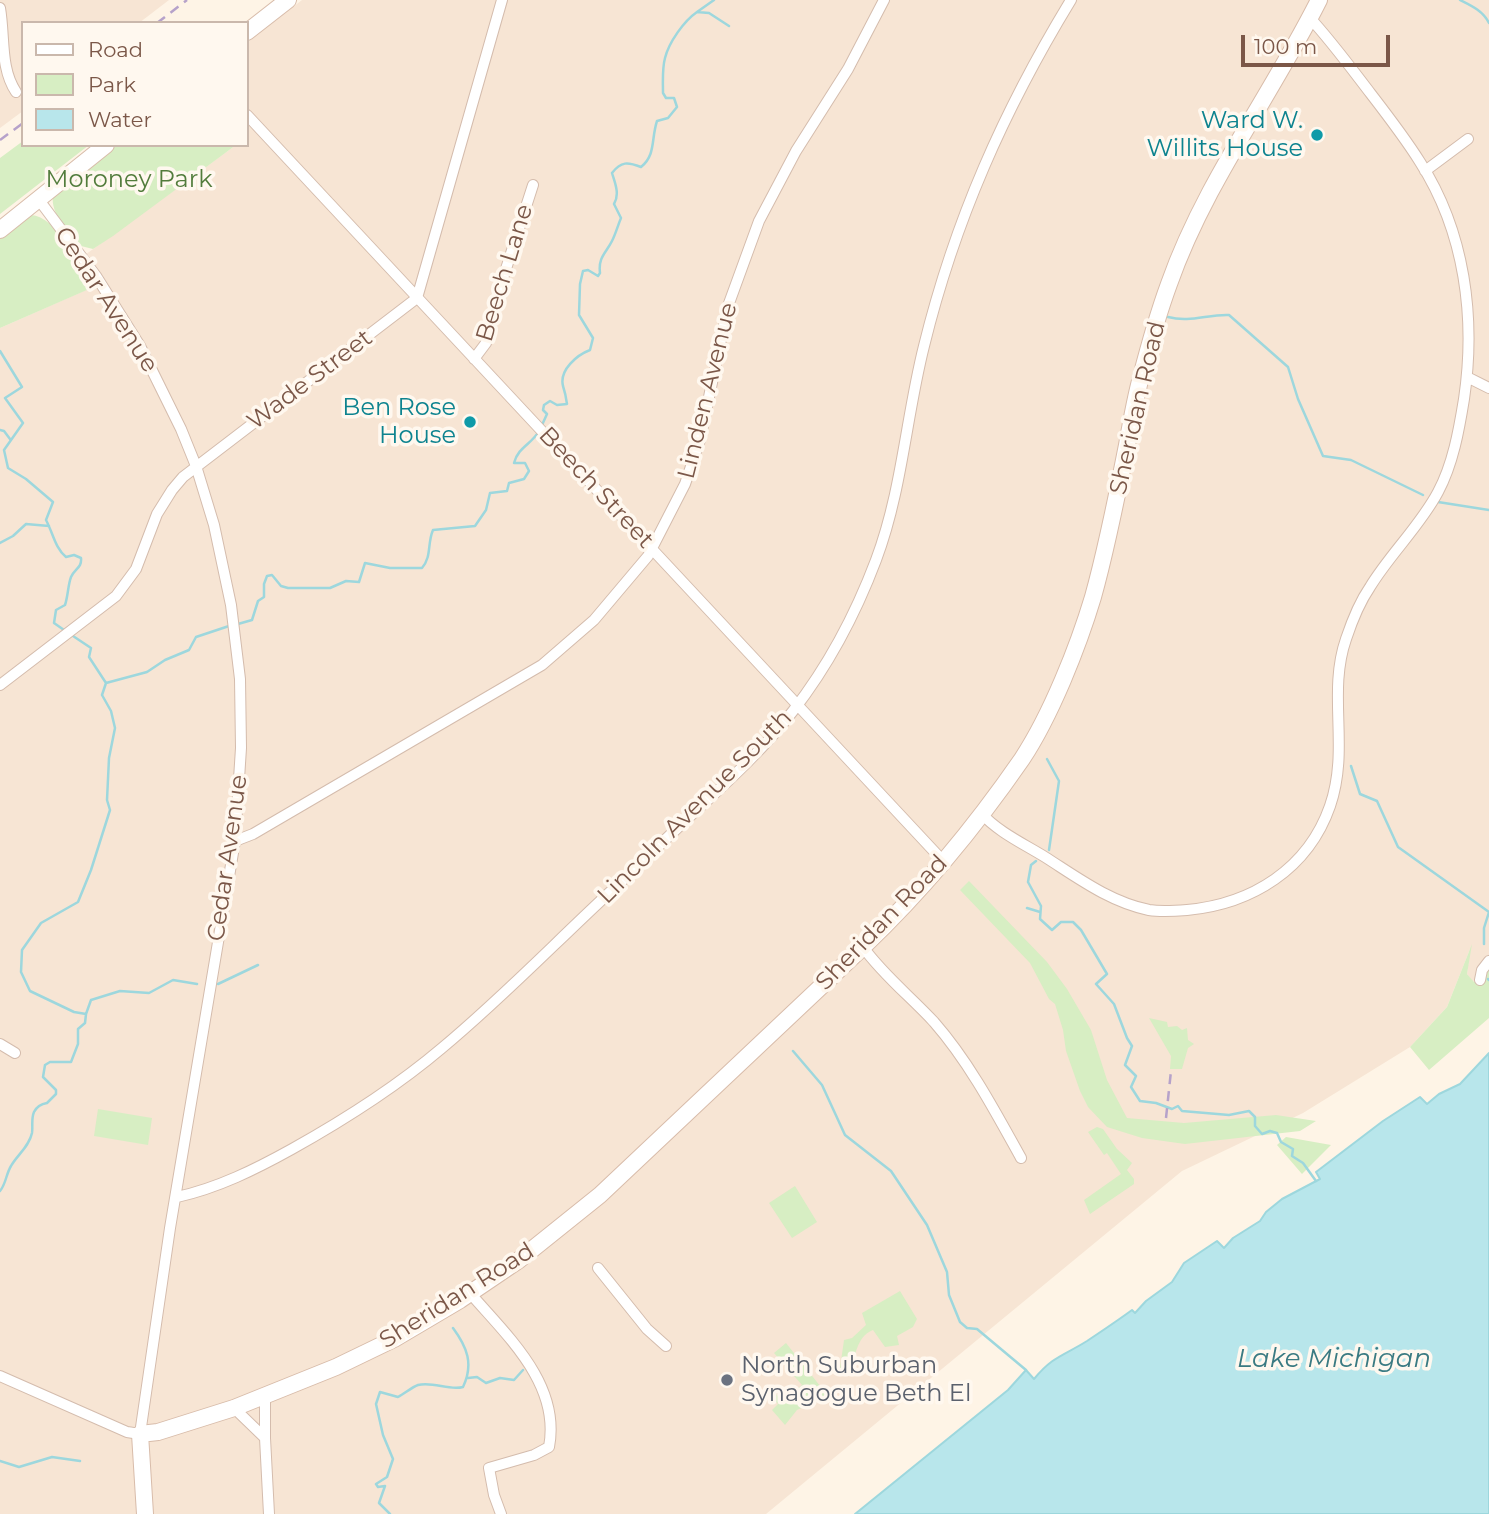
<!DOCTYPE html>
<html>
<head>
<meta charset="utf-8">
<style>
	body { margin:0 }
	#map { position:relative; width:1489px; height:1514px; overflow:hidden; background:#fef4e6; font-family:Montserrat,sans-serif }
	canvas { display:block }
	.legend { position:absolute; left:21px; top:21px; width:228px; height:126px; box-sizing:border-box; background:#fff8ef; border:2px solid #cab8ac; margin:0; padding:9px 12px; list-style:none; font-size:21px; color:#7b5748 }
	.legend li { display:flex; align-items:center; gap:14px; height:35px }
	.legend b { width:35px; border:2px solid #cab8ac }
	.scale { position:absolute; left:1241px; top:35px; width:149px; height:32px; box-sizing:border-box; border:4px solid #7b5748; border-top:0; padding-left:9px; font-size:21px; line-height:24px; white-space:nowrap; color:#7b5748; -webkit-text-stroke:5px #fff8ef; paint-order:stroke }
</style>
</head>
<body>
<div id="map">
<canvas width="1489" height="1514"></canvas>
<ul class="legend">
<li><b style="height:9px;background:#fff"></b>Road</li>
<li><b style="height:19px;background:#d7eec3"></b>Park</li>
<li><b style="height:19px;background:#b8e6eb"></b>Water</li>
</ul>
<div class="scale">100 m</div>
</div>
<script>
const context = document.querySelector('canvas').getContext('2d');
context.lineJoin = 'round';
function paint(path, color) { context.fillStyle = color; context.fill(path, 'evenodd'); }
function strokePath(path, color, width, dash) { context.strokeStyle = color; context.lineWidth = width; context.lineCap = dash ? 'butt' : 'round'; context.setLineDash(dash || []); context.stroke(path); }
function drawText(font, color, halo, rows, align = 'center') {
  context.font = font + ' Montserrat,sans-serif'; context.lineWidth = 7; context.setLineDash([]); context.textBaseline = 'middle'; context.strokeStyle = halo; context.fillStyle = color; for (const [text, x, y, turn = 0] of rows) {
    context.save(); context.translate(x, y); context.rotate((+turn || 0) * Math.PI / 180); context.textAlign = isNaN(turn) ? turn : align; if (halo) context.strokeText(text, 0, 0); context.fillText(text, 0, 0); context.restore();
  }
}
const residential = new Path2D(`
	M0,0H169L139,23H23V111L0,128Z
	M302,0H1489V970L1473,982L1467,974L1470,949L1447,1007L1410,1047L1303,1113L1182,1171L766,1514H0V328L95,286L78,260L236,145H247V137L249,135L247,131V43Z`);
const green = new Path2D(`
	M23,141V145H89L0,214V158Z
	M117,145H236L113,236L93,249C89,248 85,247 81,246C69,239 50,210 53,197Z
	M31,215C56,216 82,266 96,286L0,328V239Z
	M969,881L1047,962L1067,989L1091,1030L1107,1080L1127,1118L1184,1123L1276,1115L1316,1121L1300,1131L1185,1144L1142,1138L1107,1127L1088,1107L1080,1091L1066,1051L1063,1030L1055,1004L1049,999L1030,963L960,890Z
	M1472,944L1467,974L1474,982L1489,970V1018L1429,1070L1410,1047L1447,1007Z
	M1149,1018L1167,1022L1168,1027L1177,1026L1182,1030L1187,1028L1188,1040L1194,1044L1188,1048L1182,1069H1170L1171,1056Z
	M98,1109L152,1118L148,1145L94,1136Z
	M1097,1127L1103,1129L1117,1149L1132,1163L1127,1170L1134,1179V1184L1090,1214L1084,1200L1121,1174L1107,1153L1104,1155L1088,1132Z
	M1286,1137L1331,1145L1302,1174L1277,1145Z
	M795,1186L817,1222L792,1238L769,1203Z
	M900,1291L917,1319L913,1327L897,1336L899,1345L885,1347L873,1330C855,1337 857,1358 847,1373L840,1368L844,1340L852,1338L866,1325L862,1313Z
	M786,1343L828,1396L797,1410L785,1425L772,1410L778,1404L772,1397L776,1394L782,1401L802,1385L774,1353Z`);
const water = new Path2D(`
	M1489,1053V1514H855L1008,1390L1026,1370L1034,1379C1053,1356 1063,1356 1087,1341C1102,1331 1117,1321 1132,1310L1135,1313L1146,1301L1172,1282L1184,1263L1217,1241L1224,1248L1233,1238L1260,1221L1266,1212L1282,1199L1320,1179L1316,1172L1383,1121L1420,1097L1427,1104L1439,1094L1460,1084Z`);
const stream = new Path2D(`
	M1460,0C1472,6 1483,11 1489,23
	M697,12L714,0
	M1168,317C1190,323 1208,314 1229,315L1288,367L1298,399L1323,456L1351,460L1423,495
	M0,351L22,387L5,398L23,423L4,450L8,468L26,479L53,502L46,520C53,533 55,548 66,557L74,555L81,558C82,568 75,568 71,577C68,585 68,596 65,605L56,610L54,623L64,630
	M542,425L547,414L543,410L544,405L550,401L557,405L567,404C566,397 565,392 563,386C559,370 577,355 590,350L593,338L579,315L580,284L583,271L588,270L598,276L600,273C598,257 606,253 612,241C616,233 618,225 621,218L614,204C620,194 615,183 612,173C621,161 628,162 641,167C656,155 651,139 657,121L668,118L677,107L674,98H666L663,93C663,82 662,69 665,58C669,42 684,21 697,12L709,13L729,26
	M0,430L4,431L10,439
	M1438,502L1489,510
	M0,543L13,536L26,524L49,526
	M238,624L252,620L258,601L264,597V584L267,576L272,575L281,586L288,588H330L346,581L359,582L365,563L390,568H422C432,556 427,544 433,530L475,526L486,510L490,493L507,491L509,483L524,479L529,471L525,463H514C518,447 532,444 539,431
	M106,683L147,672L165,660L189,650L196,637L232,625
	M1047,759L1059,781L1049,850
	M1351,766L1360,794L1377,801L1398,847L1489,912
	M1036,861L1031,865L1028,882L1041,906L1040,919L1052,930L1061,922H1073L1081,930L1107,974L1096,984L1114,1004L1127,1038L1132,1046L1125,1065L1136,1076L1131,1087L1140,1101L1156,1103L1172,1109L1178,1106L1182,1111L1229,1115L1249,1111L1255,1117V1126L1262,1134L1270,1131L1277,1133L1281,1142L1293,1149L1292,1156L1303,1163L1316,1181
	M1027,908L1040,912
	M1484,944V928L1489,912
	M1488,979L1489,980
	M218,984L258,965
	M86,1014L91,1000L120,991L149,993L173,980L197,984
	M793,1051L822,1085L845,1135L891,1171L927,1225L947,1272L949,1295L960,1322L967,1328L977,1329L1026,1370
	M0,1191C6,1184 6,1174 11,1166C17,1155 29,1147 32,1133C33,1126 31,1119 34,1112C37,1106 41,1104 47,1103L56,1094V1090L43,1077L45,1065L50,1062H71L78,1044V1029L85,1023L86,1014L74,1012L30,991L21,972L22,950L41,923L78,902L91,870L110,810L107,800L109,758L115,728L111,711L102,695L106,683L89,657L91,648L70,634
	M468,1378L477,1377L486,1383L500,1378L514,1380L523,1370
	M0,1461L19,1467L52,1457L80,1461
	M390,1514L379,1503L385,1486L378,1487L376,1484L387,1477L393,1459L383,1435L376,1404L380,1392L398,1397C404,1394 412,1387 418,1385C433,1381 449,1391 463,1387C474,1364 467,1347 453,1328`);
const street = new Path2D(`
	M0,8C5,37 0,68 16,92
	M247,115L944,862
	M1425,171L1468,139
	M474,359L486,343L504,275L533,185
	M1467,377L1489,388
	M0,685L116,596L136,569L157,514L172,490L183,477L417,298L502,0
	M981,813C998,832 1024,844 1045,857C1078,878 1110,902 1149,910C1161,912 1175,911 1187,910C1252,904 1308,869 1330,806C1350,748 1327,694 1346,639C1352,621 1359,603 1370,587C1390,554 1420,526 1438,492C1453,464 1459,430 1464,399C1476,318 1465,232 1420,162C1405,138 1388,116 1371,94C1351,68 1332,42 1310,18
	M235,841L253,834L542,665L594,620L648,556L685,484L700,440L728,306L759,221L796,151L848,69L884,0
	M863,947C883,975 911,997 934,1022C969,1062 995,1111 1021,1158
	M1480,980L1482,970L1489,961
	M0,1044L15,1053
	M177,1197C218,1188 256,1169 292,1149C344,1120 396,1087 442,1048C500,1000 553,945 609,893C640,865 669,835 700,807C733,777 766,746 793,711C828,666 856,613 876,560C902,491 906,417 924,346C955,220 1004,110 1071,0
	M598,1268L647,1329L666,1346
	M470,1293C507,1336 561,1384 549,1447L534,1455L489,1468L494,1495L501,1514
	M0,1376L127,1432L140,1434L170,1228L235,841L241,748L240,679L231,605L214,525L196,466L181,429L140,346L96,276L39,200
	M265,1397V1438L269,1514
	M234,1408L265,1438`);
const secondary = new Path2D(`
	M247,32L288,0
	M0,230L106,145
	M145,1514L140,1434L158,1432L234,1408L336,1367L394,1339L460,1300L519,1260L600,1195L863,947C923,890 975,827 1022,759C1051,715 1078,647 1093,597C1107,547 1117,496 1127,445C1131,422 1135,399 1141,377C1149,346 1158,314 1169,284C1205,182 1271,96 1319,0`);
const rail = new Path2D(`
	M157,23L187,0
	M0,140L23,123
	M1166,1118L1171,1071`);
const markers = [
	[1317,135,7,"#0f9aa8"],
	[470,422,7,"#0f9aa8"],
	[727,1380,7,"#6b7280"]
];
const cultureNames = [
	["Ward W.",1303,121],
	["Willits House",1303,149],
	["Ben Rose",456,408],
	["House",456,436]
];
const parkNames = [
	["Moroney Park",129,180]
];
const streetNames = [
	["Beech Lane",505,273,-73],
	["Cedar Avenue",106,300,57],
	["Wade Street",310,380,-37],
	["Linden Avenue",708,391,-76],
	["Sheridan Road",1138,408,-77],
	["Beech Street",596,488,47],
	["Lincoln Avenue South",695,807,-45],
	["Cedar Avenue",228,858,-82],
	["Sheridan Road",882,923,-46],
	["Sheridan Road",457,1296,-32]
];
const worshipNames = [
	["North Suburban",741,1366],
	["Synagogue Beth El",741,1394]
];
const waterNames = [
	["Lake Michigan",1334,1359]
];
paint(residential, '#f7e5d4');
paint(green, '#d7eec3');
paint(water, '#b8e6eb');
strokePath(water, '#9dd7dd', 2);
strokePath(stream, '#9dd7dd', 2.5);
strokePath(street, '#d4bcad', 12);
strokePath(secondary, '#d8bcaa', 18);
strokePath(street, '#fff', 10);
strokePath(secondary, '#fff', 16);
strokePath(rail, '#b6a2ca', 2.5, [10, 7]);
for (const [x, y, r, color] of markers) { const dot = new Path2D(); dot.arc(x, y, r, 0, 2 * Math.PI); context.fillStyle = color; context.fill(dot); strokePath(dot, '#fff8ef', 2.5); }
drawText('24px', '#0d838f', '#fff8ef', cultureNames, 'right');
drawText('24px', '#527c3c', '#fff8ef', parkNames);
drawText('24px', '#7b5748', '#fff8ef', streetNames);
drawText('24px', '#5b616d', '#fff8ef', worshipNames, 'left');
drawText('italic 26px', '#3a7a82', '#fff8ef', waterNames);
</script>
</body>
</html>
